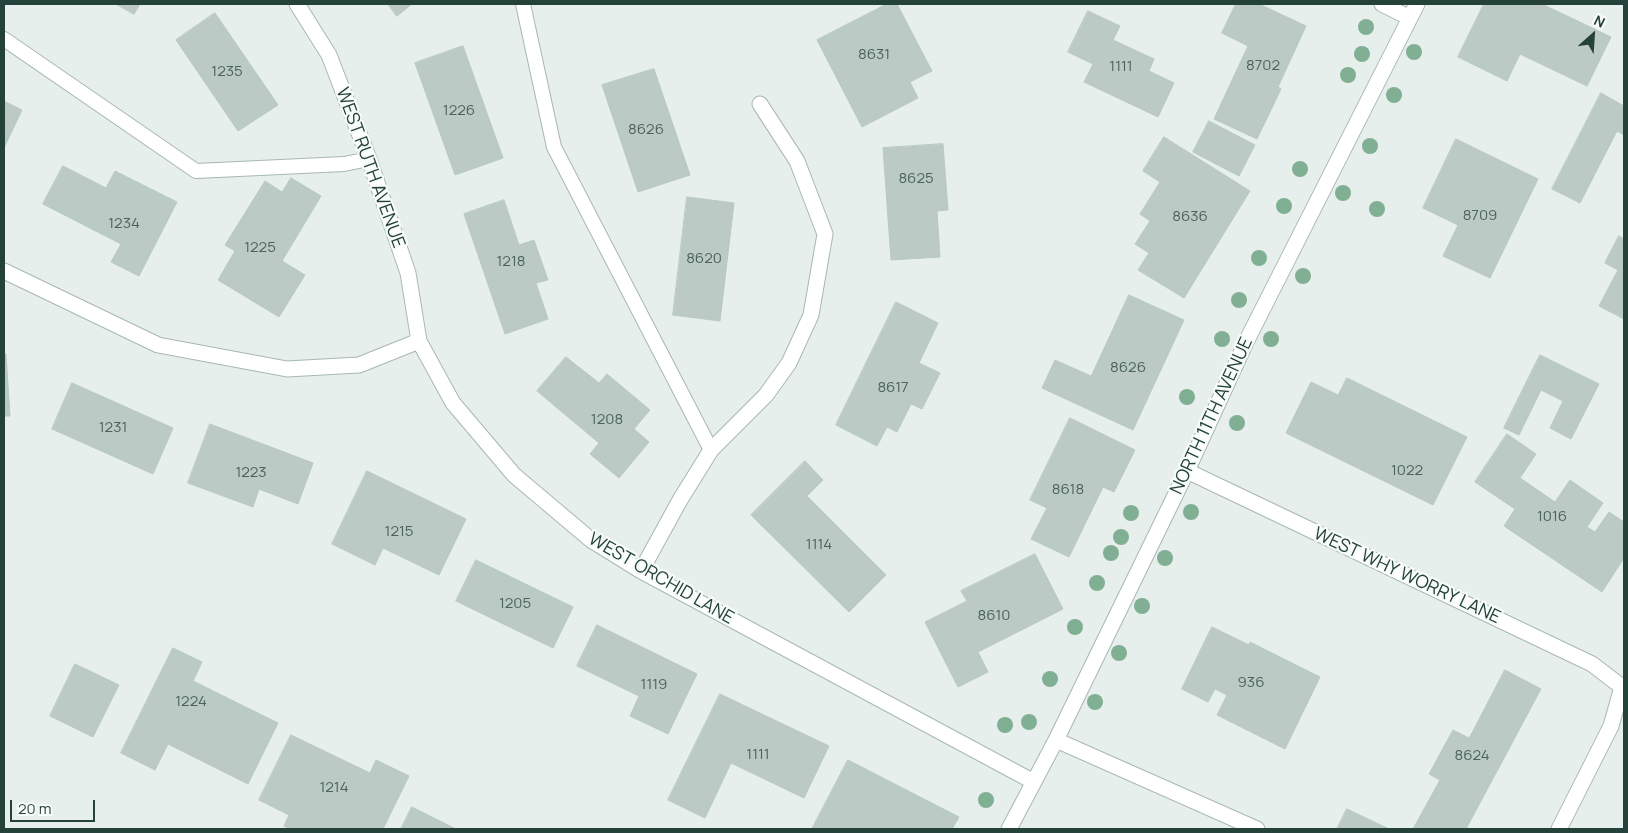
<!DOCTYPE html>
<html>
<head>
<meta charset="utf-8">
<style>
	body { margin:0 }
	#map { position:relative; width:1628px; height:833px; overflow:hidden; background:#e6efeb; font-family:Manrope,sans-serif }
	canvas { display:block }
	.frame { position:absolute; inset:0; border:5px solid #24423a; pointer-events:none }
	.north { position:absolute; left:1568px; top:10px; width:50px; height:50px; -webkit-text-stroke:4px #f7fbf9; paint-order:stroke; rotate:26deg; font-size:14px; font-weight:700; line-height:20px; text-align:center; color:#24423a }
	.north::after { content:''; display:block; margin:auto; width:18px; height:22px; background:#24423a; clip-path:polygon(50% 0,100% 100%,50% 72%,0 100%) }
	.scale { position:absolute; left:10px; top:800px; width:85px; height:22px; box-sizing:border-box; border:2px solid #24423a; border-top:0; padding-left:6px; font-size:15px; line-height:18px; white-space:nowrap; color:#24423a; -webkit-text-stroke:4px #f7fbf9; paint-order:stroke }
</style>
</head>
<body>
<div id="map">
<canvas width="1628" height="833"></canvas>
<div class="frame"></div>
<div class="north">N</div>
<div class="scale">20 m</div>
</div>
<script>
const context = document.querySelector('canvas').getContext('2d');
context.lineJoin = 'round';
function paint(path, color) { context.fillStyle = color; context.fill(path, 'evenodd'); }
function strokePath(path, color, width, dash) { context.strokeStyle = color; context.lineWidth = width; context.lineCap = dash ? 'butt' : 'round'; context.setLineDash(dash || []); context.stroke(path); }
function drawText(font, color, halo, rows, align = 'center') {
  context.font = font + ' Manrope,sans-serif'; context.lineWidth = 4.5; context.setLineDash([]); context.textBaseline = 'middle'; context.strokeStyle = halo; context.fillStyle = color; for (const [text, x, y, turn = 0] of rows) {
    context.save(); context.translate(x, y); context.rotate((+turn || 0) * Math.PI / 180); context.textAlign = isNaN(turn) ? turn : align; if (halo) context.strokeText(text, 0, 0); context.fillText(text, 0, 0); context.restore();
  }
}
const building = new Path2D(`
	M116,4H140L134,14Z
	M388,4H412L397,16Z
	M887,4H897L932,71L910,82L918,98L862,127L817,40Z
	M1236,4H1259L1306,26L1278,87L1281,89L1257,139L1214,119L1248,46L1222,33Z
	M1484,4H1542L1611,37L1587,86L1520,54L1507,81L1458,57Z
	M1088,11L1120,26L1113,40L1154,59L1149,71L1174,83L1158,117L1084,82L1093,64L1068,52Z
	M215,13L278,105L238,131L176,40Z
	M463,46L503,158L455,175L415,63Z
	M654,69L690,175L638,192L602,85Z
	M1601,93L1624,106V135L1617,131L1580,203L1552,189Z
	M4,101L22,110L4,148Z
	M1209,121L1255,145L1239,176L1193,152Z
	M1164,137L1250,191L1184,298L1138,270L1149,253L1135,244L1150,221L1140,214L1160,182L1143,171Z
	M1456,139L1538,179L1490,278L1443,256L1458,225L1423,208Z
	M943,144L948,210L937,211L940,257L891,260L883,148Z
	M63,166L106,188L115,171L177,202L139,276L111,262L121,244L43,204Z
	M291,178L321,196L282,261L305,275L279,317L218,280L235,251L225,245L265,181L282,192Z
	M687,197L734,203L720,321L673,315Z
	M504,200L519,245L534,240L548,280L536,283L548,319L505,334L464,214Z
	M1619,236L1624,239V319L1599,306L1618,270L1605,263Z
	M1129,295L1184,320L1133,430L1042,388L1055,360L1091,376Z
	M896,302L938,323L919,363L940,373L922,409L911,404L897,432L887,427L877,446L836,425Z
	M6,354L10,416H4V355Z
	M1540,355L1599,384L1571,439L1550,428L1563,401L1541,390L1519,435L1504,428Z
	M566,357L599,383L607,374L650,410L634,429L649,442L619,478L590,454L599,443L537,391Z
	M1347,378L1467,437L1433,505L1286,433L1311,382L1338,395Z
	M72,383L173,428L153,474L52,429Z
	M1070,418L1135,450L1114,492L1103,487L1069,557L1031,539L1047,508L1030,500Z
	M210,424L313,463L298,504L259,489L253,507L188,483Z
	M1507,434L1536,454L1520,478L1555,502L1570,480L1603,503L1587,527L1595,532L1609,512L1624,522V558L1602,592L1504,526L1515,509L1475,482Z
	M805,461L823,480L807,496L886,575L849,612L751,515Z
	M367,471L466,519L439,575L383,548L375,565L332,544Z
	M1035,554L1063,609L978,652L988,672L958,687L925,622L967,601L961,591Z
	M476,560L573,607L553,648L456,601Z
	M597,625L697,674L668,734L630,716L639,696L577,666Z
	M1212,627L1249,645L1250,642L1320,677L1285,749L1217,715L1227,695L1215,689L1208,702L1182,689Z
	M173,648L202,662L193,681L278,723L248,784L168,744L155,770L121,753Z
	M75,664L119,685L93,737L50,716Z
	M1505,670L1541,689L1466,829H1413L1440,780L1429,774L1453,730L1469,738Z
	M720,694L829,746L804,798L731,763L705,818L668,800Z
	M291,735L370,773L376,760L409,776L383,829H290L284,826L289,815L259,800Z
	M848,760L959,817L952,829H812Z
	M412,807L456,829H401Z
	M1347,809L1389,829H1337Z`);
const lane = new Path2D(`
	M523,4L554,147L711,450
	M4,39L196,171L344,164L369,159`);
const street = new Path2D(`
	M297,4L329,55L369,159L408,273L419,341L453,403L514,475L591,540L641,571L1034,782
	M1382,4L1410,18
	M4,271L158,345L287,369L359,365L419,341
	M1187,471L1592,664L1622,687L1611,726L1559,829
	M641,571L680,500L711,450L766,395L789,363L811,315L825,234L797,161L760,104
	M1056,740L1257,829
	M1009,829L1056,740L1187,471L1246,342L1417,4`);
const trees = [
	[1366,27],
	[1414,52],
	[1362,54],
	[1348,75],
	[1394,95],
	[1370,146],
	[1300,169],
	[1343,193],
	[1284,206],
	[1377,209],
	[1259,258],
	[1303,276],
	[1239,300],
	[1222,339],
	[1271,339],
	[1187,397],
	[1237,423],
	[1191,512],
	[1131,513],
	[1121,537],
	[1111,553],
	[1165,558],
	[1097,583],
	[1142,606],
	[1075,627],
	[1119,653],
	[1050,679],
	[1095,702],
	[1029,722],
	[1005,725],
	[986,800]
];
const numberNames = [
	["8631",874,55],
	["8702",1263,66],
	["1111",1121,67],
	["1235",227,72],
	["1226",459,111],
	["8626",646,130],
	["8625",916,179],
	["8709",1480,216],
	["8636",1190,217],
	["1234",124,224],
	["1225",260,248],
	["8620",704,259],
	["1218",511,262],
	["8626",1128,368],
	["8617",893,388],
	["1208",607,420],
	["1231",113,428],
	["1022",1407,471],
	["1223",251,473],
	["8618",1068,490],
	["1016",1552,517],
	["1215",399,532],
	["1114",819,545],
	["1205",515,604],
	["8610",994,616],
	["936",1251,683],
	["1119",654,685],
	["1224",191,702],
	["1111",758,755],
	["8624",1472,756],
	["1214",334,788]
];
const streetNames = [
	["WEST RUTH AVENUE",370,168,70],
	["NORTH 11TH AVENUE",1212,416,-65],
	["WEST WHY WORRY LANE",1407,576,25],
	["WEST ORCHID LANE",661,579,30]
];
paint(building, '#bbcac4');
strokePath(building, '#b8c9c2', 1);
strokePath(lane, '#a8b8b2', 16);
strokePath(street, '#a8b8b2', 17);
strokePath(lane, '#fff', 14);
strokePath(street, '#fff', 15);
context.fillStyle = '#80af93';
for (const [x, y] of trees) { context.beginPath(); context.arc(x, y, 8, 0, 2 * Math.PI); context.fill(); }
drawText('15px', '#4a645c', null, numberNames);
drawText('18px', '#24423a', '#f7fbf9', streetNames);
</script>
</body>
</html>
